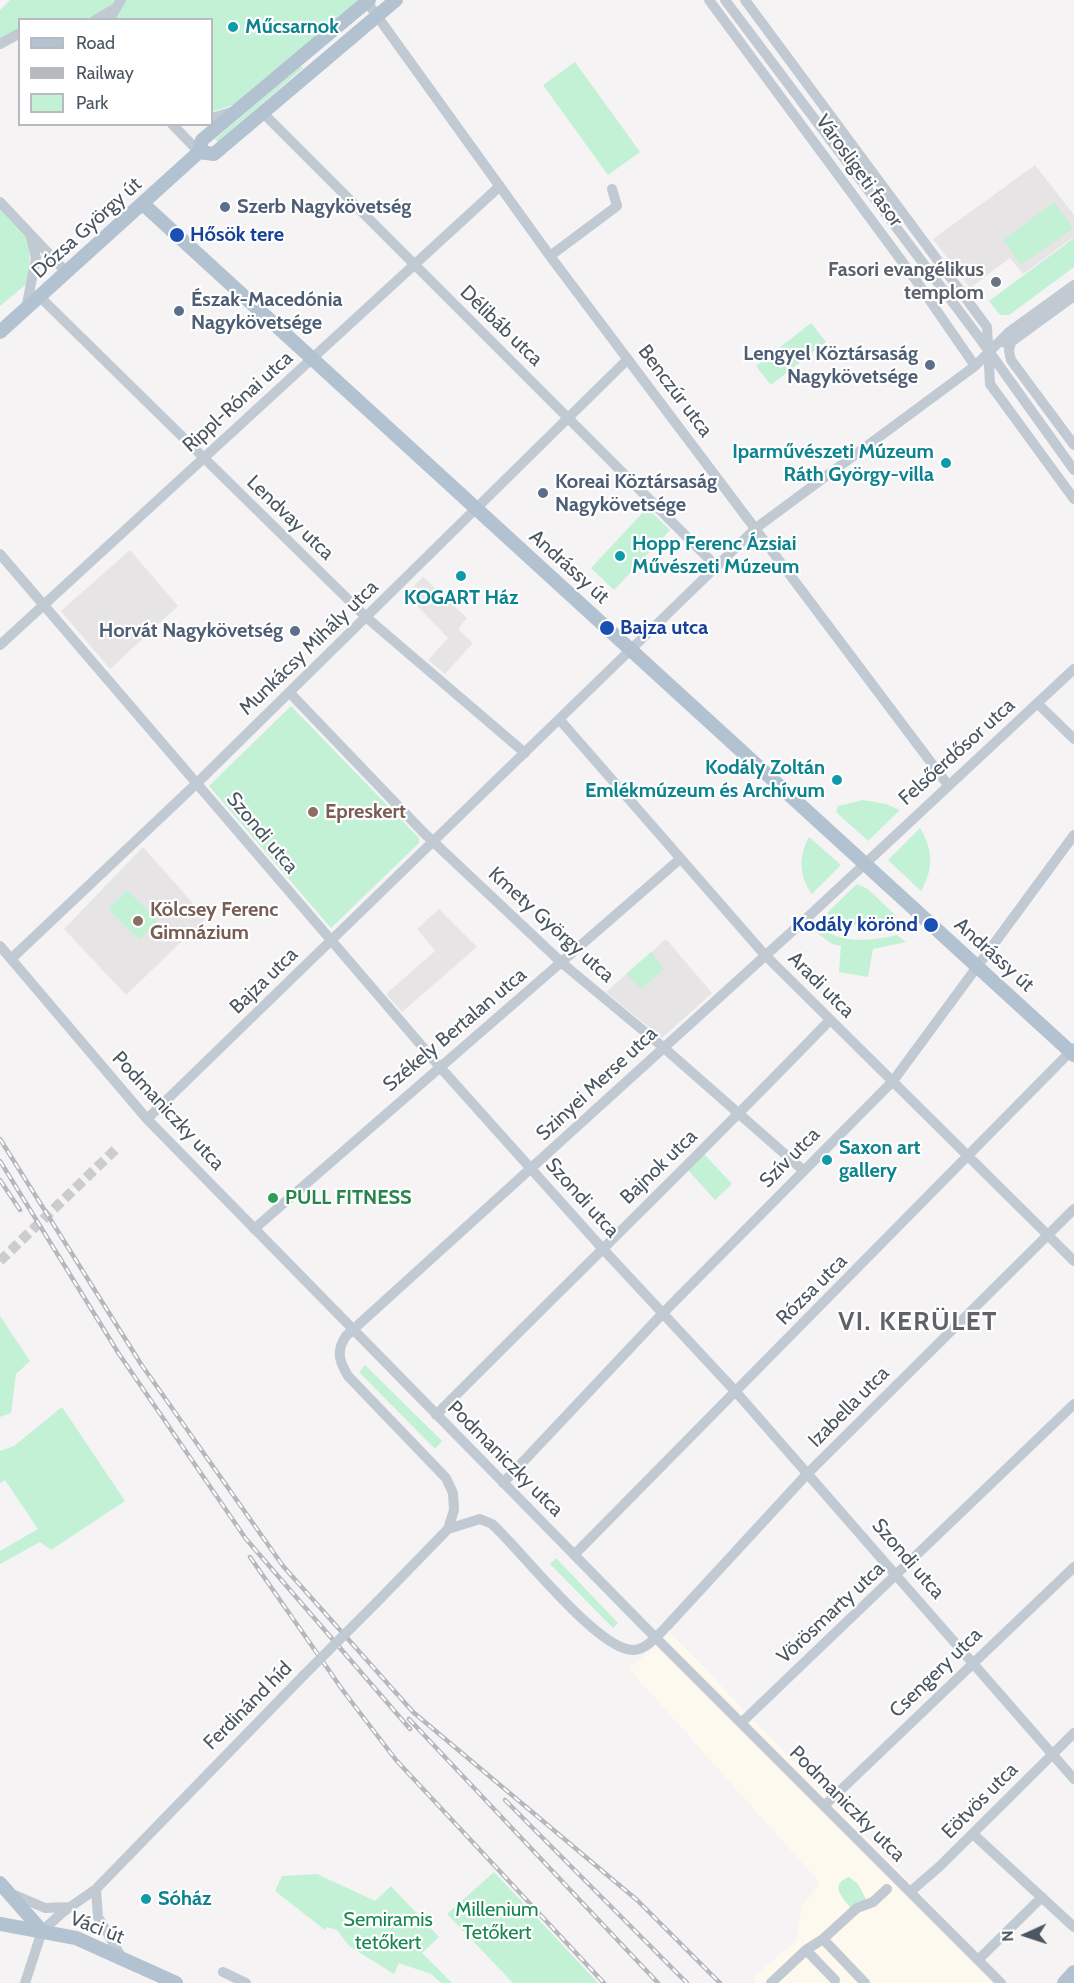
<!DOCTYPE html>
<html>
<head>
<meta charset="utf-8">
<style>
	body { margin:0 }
	#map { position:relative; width:1074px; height:1983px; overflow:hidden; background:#f5f3f3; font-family:Cabin,sans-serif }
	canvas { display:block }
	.legend { position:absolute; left:18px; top:18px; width:195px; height:108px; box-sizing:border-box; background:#fff; border:2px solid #b7bbc0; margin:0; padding:8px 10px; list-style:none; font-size:18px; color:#4a5661 }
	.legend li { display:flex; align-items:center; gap:12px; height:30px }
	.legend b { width:30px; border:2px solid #b7bbc0 }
	.north { position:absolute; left:996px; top:1905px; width:60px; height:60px; -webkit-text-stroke:4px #fff; paint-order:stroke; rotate:267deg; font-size:16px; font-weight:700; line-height:24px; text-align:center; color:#4a5661 }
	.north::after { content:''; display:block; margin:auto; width:21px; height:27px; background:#4a5661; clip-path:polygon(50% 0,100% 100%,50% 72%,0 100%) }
</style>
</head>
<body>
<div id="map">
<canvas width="1074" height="1983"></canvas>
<ul class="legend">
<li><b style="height:8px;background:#b3c2d1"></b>Road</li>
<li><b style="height:8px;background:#b5b8bd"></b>Railway</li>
<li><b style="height:16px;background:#c3f1d5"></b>Park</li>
</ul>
<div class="north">N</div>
</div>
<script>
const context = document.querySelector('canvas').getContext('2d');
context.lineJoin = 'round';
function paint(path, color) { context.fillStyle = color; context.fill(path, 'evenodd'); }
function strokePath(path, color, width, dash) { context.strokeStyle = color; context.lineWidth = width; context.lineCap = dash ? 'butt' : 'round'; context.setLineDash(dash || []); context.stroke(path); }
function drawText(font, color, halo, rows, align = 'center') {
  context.font = font + ' Cabin,sans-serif'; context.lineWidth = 4.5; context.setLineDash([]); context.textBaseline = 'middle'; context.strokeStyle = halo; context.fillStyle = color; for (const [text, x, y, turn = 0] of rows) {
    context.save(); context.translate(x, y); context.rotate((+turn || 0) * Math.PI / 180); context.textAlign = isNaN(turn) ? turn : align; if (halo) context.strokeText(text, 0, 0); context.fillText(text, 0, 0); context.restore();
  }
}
const commercial = new Path2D(`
	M670,1632L748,1714L1007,1983H756L753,1977L796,1941L802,1906L820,1883L629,1669Z`);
const education = new Path2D(`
	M1035,165L1074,215V237L1023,274L1010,258L970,288L933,239Z
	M130,550L178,606L110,669L61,611Z
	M423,577L467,618L458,629L473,643L445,674L428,660L448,638L406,594Z
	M143,847L206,918L126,995L64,929Z
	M439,909L477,947L402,1012L386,994L435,951L417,929Z
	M666,939L712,993L662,1038L606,992Z`);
const green = new Path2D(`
	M10,0H358L236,104L212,112V20H20L19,33L0,44V10Z
	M575,62L640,152L608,175L543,85Z
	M301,66L303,68L218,142L215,139Z
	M0,202L30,233L29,282L0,306Z
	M1054,202L1073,228L1021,265L1003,240Z
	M1074,238V267L1009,315H1000L989,301Z
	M811,323L826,342L771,385L756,366Z
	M647,508L670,530L614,590L591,568Z
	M291,706L419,838V843L331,928L209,786Z
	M863,800L886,804L900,810L868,841L836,812L838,806Z
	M920,828C933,849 934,869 921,891L888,860Z
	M809,837L841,865L812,894C799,876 798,857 809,837Z
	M857,884L868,889L896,916C873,930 849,929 827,913Z
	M127,890L158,921L139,940L108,909Z
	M813,923C838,944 867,942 897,935L906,942L873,949L868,977L839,972L841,946L832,944L809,927Z
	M651,952L664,969L641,989L626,974Z
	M704,1154L732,1184L715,1200L688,1170Z
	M0,1316L30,1361L16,1374L11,1413L0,1417Z
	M365,1365L442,1441L435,1449L359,1372Z
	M62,1407L125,1501L51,1550L40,1542L0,1564V1551L38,1529L5,1480L0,1483V1451L14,1446Z
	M556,1558L618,1623L613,1628L550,1564Z
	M494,1872L598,1983H513L447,1914Z
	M317,1874L375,1901L391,1886L439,1937L422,1953L452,1983H441L431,1974L399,1963L394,1974L349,1946L337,1930L327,1927L325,1930L275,1891L282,1876Z
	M849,1877L858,1884L867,1901L855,1912C845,1901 827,1885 849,1877Z`);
const minorTunnel = new Path2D(`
	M0,1261L118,1147`);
const minor = new Path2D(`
	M709,0L915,279L975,366
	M725,0L978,336L1074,470
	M745,0L987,327L990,384L1074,499
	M367,2L550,256L948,785
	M95,20L114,9
	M109,20L121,0
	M0,44L20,33
	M262,112L716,566
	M212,118L235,111
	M172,124L199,152
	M0,202L67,273
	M550,256L617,206L612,189
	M40,297L366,617L525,753
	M26,309L36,258L31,237
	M1011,342L1009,351L1011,360L1074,445
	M1005,343L1011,342L1074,296
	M0,554L439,1066L602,1248L736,1392L1074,1779
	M0,645L500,186
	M289,692L424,833L562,963L663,1047L803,1170
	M1037,703L1074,739
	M559,719L764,954L1074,1261
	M0,946L147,1119L644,1626L1001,1983
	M11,959L196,784L628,359
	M147,1119L756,528L975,366L1009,332L1074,285
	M254,1229L680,859
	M436,1415C567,1283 701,1154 830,1020
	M503,1483L664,1312L893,1081L1074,835
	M448,1529L480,1519L492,1524C521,1550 599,1652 634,1650C647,1649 658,1635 667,1626L808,1473L1074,1209
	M574,1555L1074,1048
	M377,1602L448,1529L454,1510L453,1493L446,1478L348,1376C339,1361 336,1351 346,1336L809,916L1074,669
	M741,1723L1074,1404
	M824,1806L1074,1567
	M973,1834L1074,1927
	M96,1889L98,1917L122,1958
	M910,1892L940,1866L1074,1733
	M10,1893L45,1908L69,1907
	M823,1939L865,1983
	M806,1950L835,1980
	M978,1960L1042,1897
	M223,1972L246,1983
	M25,1983L42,1931L63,1912L96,1889L304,1675
	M771,1983L806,1950L823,1939L857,1908L873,1902L887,1889`);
const major = new Path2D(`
	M199,152L214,154L396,0
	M143,204L1074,1055
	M0,332L199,152L202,140L369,0
	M0,1883L42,1931
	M0,1924L76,1938L176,1983
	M1064,1983L1074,1972`);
const rail = new Path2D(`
	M0,1139L141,1364L283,1566L413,1712L637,1900L720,1983
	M0,1161L119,1354L246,1539L410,1729
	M0,1180L20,1210
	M250,1557L344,1692L396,1760L604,1983
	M409,1719L658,1983
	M505,1800L687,1983`);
const minorBridge = new Path2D(`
	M304,1675L377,1602`);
const markers = [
	[233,27,6,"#0f9aa8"],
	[225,207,6,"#5c6f8a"],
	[177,235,8,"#1a4fb4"],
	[996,282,6,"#6b7280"],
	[179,311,6,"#5c6f8a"],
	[930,365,6,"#5c6f8a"],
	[946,463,6,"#0f9aa8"],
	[543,493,6,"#5c6f8a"],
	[620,556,6,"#0f9aa8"],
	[461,576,6,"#0f9aa8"],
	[607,628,8,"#1a4fb4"],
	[295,631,6,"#5c6f8a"],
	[837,780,6,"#0f9aa8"],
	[313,812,6,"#8d6e63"],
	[138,921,6,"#8d6e63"],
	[931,925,8,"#1a4fb4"],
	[827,1160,6,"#0f9aa8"],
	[273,1198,6,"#2e9e5b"],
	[146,1899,6,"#0f9aa8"]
];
const cultureNames = [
	["Műcsarnok",245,27],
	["Iparművészeti Múzeum",934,452,"right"],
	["Ráth György-villa",934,475,"right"],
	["Hopp Ferenc Ázsiai",632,544],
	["Művészeti Múzeum",632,567],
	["KOGART Ház",461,598,"center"],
	["Kodály Zoltán",825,768,"right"],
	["Emlékmúzeum és Archívum",825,791,"right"],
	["Saxon art",839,1148],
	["gallery",839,1171],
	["Sóház",158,1899]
];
const streetNames = [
	["Városligeti fasor",859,171,54],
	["Dózsa György út",87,228,-42],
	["Délibáb utca",501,326,44],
	["Benczúr utca",675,391,53],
	["Rippl-Rónai utca",238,402,-42],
	["Lendvay utca",290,518,44],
	["Andrássy út",569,567,42],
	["Munkácsy Mihály utca",309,648,-44],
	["Felsőerdősor utca",957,752,-42],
	["Szondi utca",262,833,50],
	["Kmety György utca",551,925,42],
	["Andrássy út",994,955,42],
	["Bajza utca",264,981,-44],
	["Aradi utca",821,985,45],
	["Székely Bertalan utca",455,1030,-40],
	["Szinyei Merse utca",597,1084,-43],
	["Podmaniczky utca",168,1111,47],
	["Szív utca",790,1158,-45],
	["Bajnok utca",659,1167,-44],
	["Szondi utca",582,1198,48],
	["Rózsa utca",812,1290,-45],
	["Izabella utca",849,1407,-45],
	["Podmaniczky utca",505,1459,45],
	["Szondi utca",908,1559,49],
	["Vörösmarty utca",831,1613,-43],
	["Csengery utca",936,1673,-44],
	["Ferdinánd híd",248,1706,-45],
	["Eötvös utca",980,1801,-45],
	["Podmaniczky utca",847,1804,45],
	["Váci út",97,1928,21]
];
const serviceNames = [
	["Szerb Nagykövetség",237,207],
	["Észak-Macedónia",191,300],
	["Nagykövetsége",191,323],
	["Lengyel Köztársaság",918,354,"right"],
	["Nagykövetsége",918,377,"right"],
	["Koreai Köztársaság",555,482],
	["Nagykövetsége",555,505],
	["Horvát Nagykövetség",283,631,"right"]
];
const transitNames = [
	["Hősök tere",190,235],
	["Bajza utca",620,628],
	["Kodály körönd",918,925,"right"]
];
const worshipNames = [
	["Fasori evangélikus",984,270],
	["templom",984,293]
];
const educationNames = [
	["Epreskert",325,812],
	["Kölcsey Ferenc",150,910],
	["Gimnázium",150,933]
];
const leisureNames = [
	["PULL FITNESS",285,1198]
];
const parkNames = [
	["Millenium",497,1910],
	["Tetőkert",497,1933],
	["Semiramis",388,1920],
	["tetőkert",388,1943]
];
const districtNames = [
	["VI. KERÜLET",918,1322]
];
paint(commercial, '#fdf9ef');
paint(education, '#e6e4e5');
paint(green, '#c3f1d5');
strokePath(minorTunnel, '#caccce', 10, [10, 5]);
strokePath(minor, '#c1cad2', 10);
strokePath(major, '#b3c2d1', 14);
strokePath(rail, '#b5b8bd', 4.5);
strokePath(rail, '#fff', 2, [7]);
strokePath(minorBridge, '#c1cad2', 10);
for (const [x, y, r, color] of markers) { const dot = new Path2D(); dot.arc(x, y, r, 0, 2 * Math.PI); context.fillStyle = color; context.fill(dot); strokePath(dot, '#fff', 2); }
drawText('bold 20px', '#0d838f', '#fff', cultureNames, 'left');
drawText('20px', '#4a5661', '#fff', streetNames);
drawText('bold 20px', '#4e5e75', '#fff', serviceNames, 'left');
drawText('bold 20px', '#164399', '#fff', transitNames, 'left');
drawText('bold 20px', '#5b616d', '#fff', worshipNames, 'right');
drawText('bold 20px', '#785e54', '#fff', educationNames, 'left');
drawText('bold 20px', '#27864d', '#fff', leisureNames, 'left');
drawText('20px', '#17864f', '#fff', parkNames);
context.letterSpacing = '1.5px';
drawText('bold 26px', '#5f6368', '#fff', districtNames);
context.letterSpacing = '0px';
</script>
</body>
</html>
